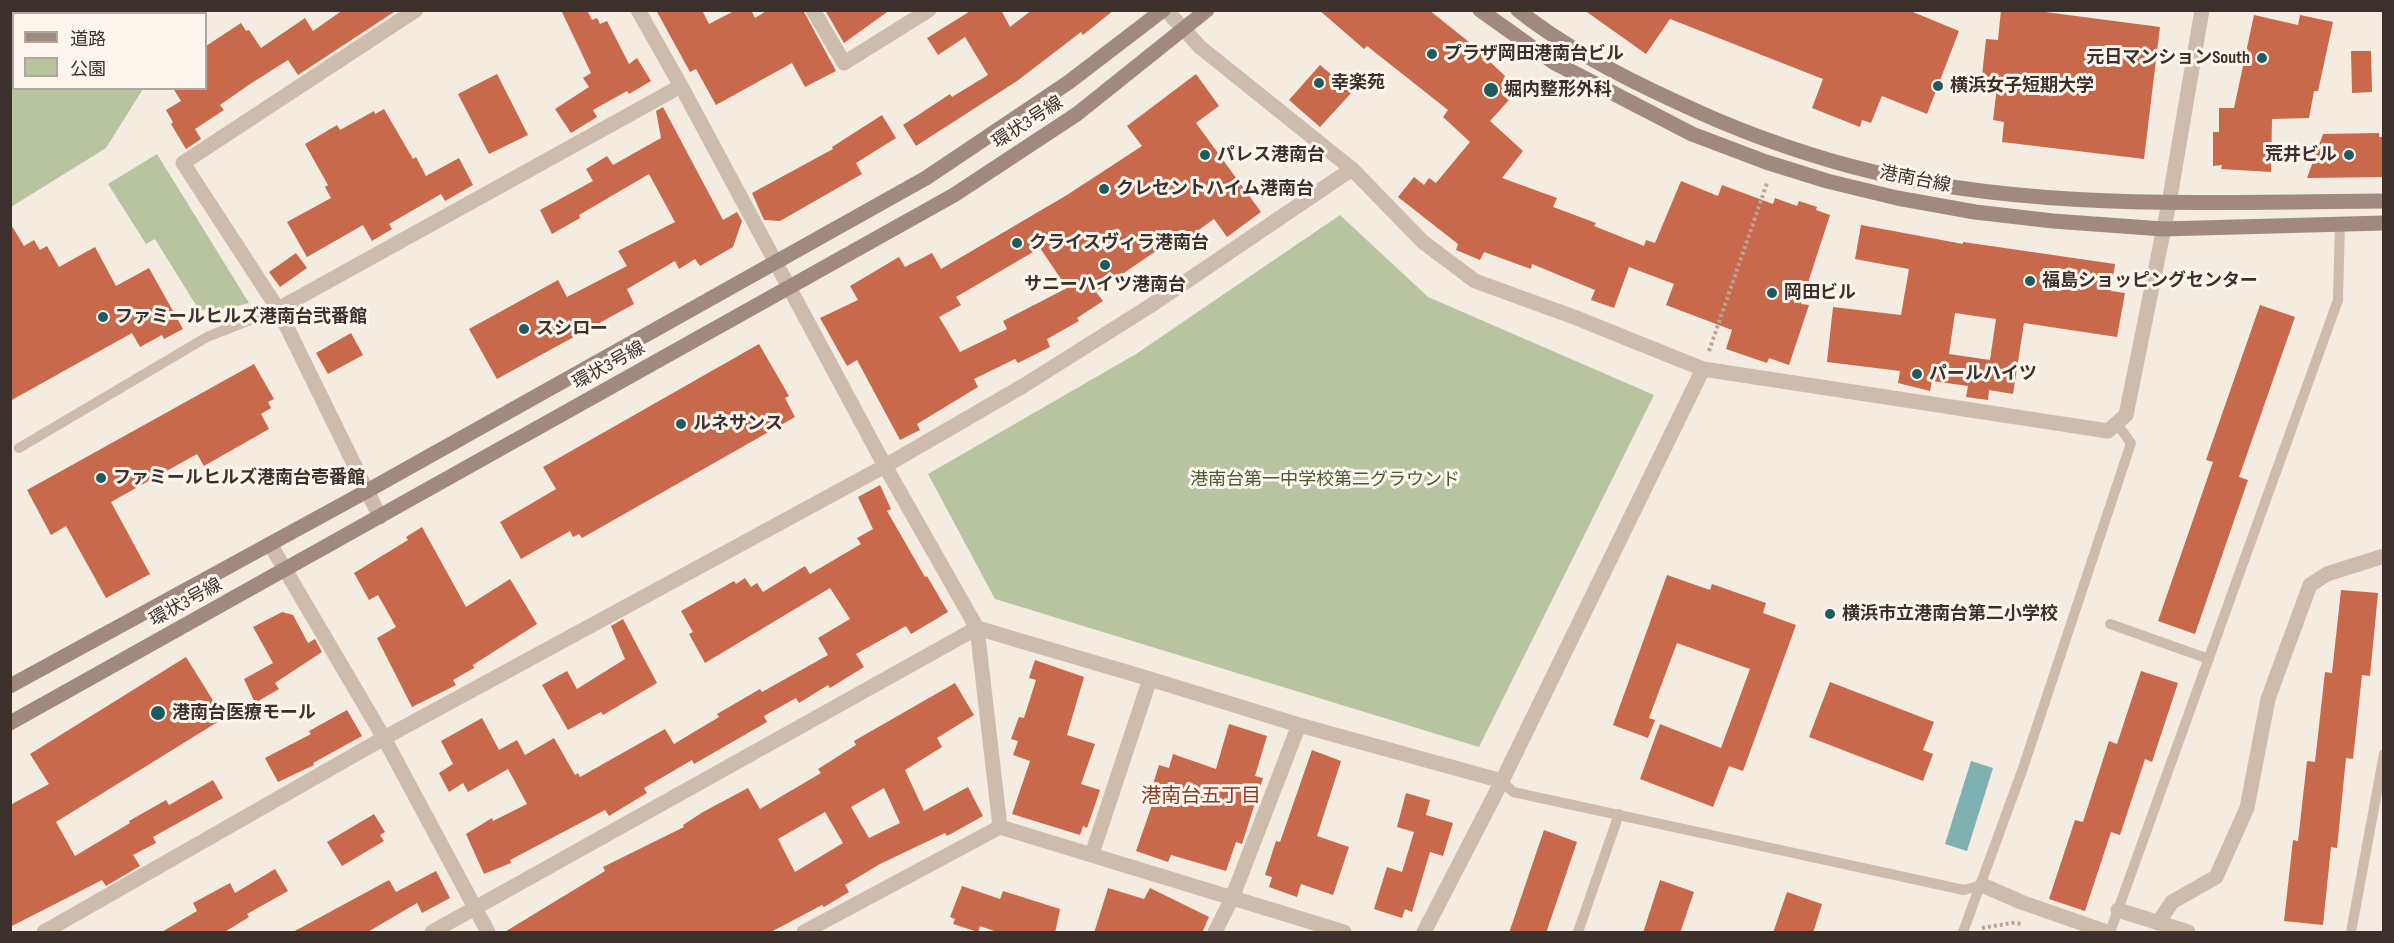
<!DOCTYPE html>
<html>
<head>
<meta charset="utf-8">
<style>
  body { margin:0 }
  #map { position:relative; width:2394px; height:943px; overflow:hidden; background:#f4ebe1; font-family:"Sofia Sans Condensed","Noto Sans JP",sans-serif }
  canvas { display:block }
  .frame { position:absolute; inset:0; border:12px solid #3b302b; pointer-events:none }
  .legend { position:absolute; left:12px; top:12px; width:195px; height:78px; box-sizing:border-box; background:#fbf5ee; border:2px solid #aea6a0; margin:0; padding:8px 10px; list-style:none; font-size:18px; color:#3b302b }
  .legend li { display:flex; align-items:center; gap:12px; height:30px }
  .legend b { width:30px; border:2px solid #aea6a0 }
</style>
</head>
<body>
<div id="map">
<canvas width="2394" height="943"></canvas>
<div class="frame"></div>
<ul class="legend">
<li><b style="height:8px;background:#a18a7d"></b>道路</li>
<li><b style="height:16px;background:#b8c4a0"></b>公園</li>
</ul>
</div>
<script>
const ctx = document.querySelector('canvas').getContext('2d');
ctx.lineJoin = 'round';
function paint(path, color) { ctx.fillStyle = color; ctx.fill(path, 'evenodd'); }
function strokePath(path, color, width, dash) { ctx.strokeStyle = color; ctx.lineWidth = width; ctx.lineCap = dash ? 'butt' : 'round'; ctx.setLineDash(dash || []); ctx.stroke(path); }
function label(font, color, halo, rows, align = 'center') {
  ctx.font = font + ' "Sofia Sans Condensed","Noto Sans JP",sans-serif'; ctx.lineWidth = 6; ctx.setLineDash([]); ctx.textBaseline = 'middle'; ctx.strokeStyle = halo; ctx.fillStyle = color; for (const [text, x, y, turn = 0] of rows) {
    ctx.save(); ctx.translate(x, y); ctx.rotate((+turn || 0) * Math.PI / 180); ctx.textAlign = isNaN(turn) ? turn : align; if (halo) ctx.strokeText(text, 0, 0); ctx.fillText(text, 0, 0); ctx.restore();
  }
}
const green = new Path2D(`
  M11 10 176 11 175 14H14V88L143 89 106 148 11 207Z
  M157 154 249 303 230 308 199 310 155 239 146 244 108 184Z
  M1340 215 1428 297 1654 395 1479 747 995 599 928 474 1136 354Z`);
const water = new Path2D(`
  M1971 761 1993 768 1967 851 1945 844Z`);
const building = new Path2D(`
  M343 10H397L298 75 288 60 250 84 220 105 224 110 195 129 201 139 186 149 171 124 173 122 166 110 181 101 173 88H206V46L241 23 246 31 249 30 261 48 305 18 313 31Z
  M561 10H587L592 20 597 18 600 24 607 21 629 64 637 58 651 81 629 94 627 91 593 110 597 117 571 133 555 109 589 87 583 78 591 73Z
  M656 10H702L709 24 736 10H751L755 18 768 10H803L836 71 805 87 792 63 716 105 696 69 690 72Z
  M825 10H890L844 43Z
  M972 10H1001L1010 27 1032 10H1114L1083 35 1081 32 1017 81 916 146 903 125 950 94 952 97 988 75 965 37 938 55 927 38Z
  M1319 10H1429L1469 42 1505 76 1504 79 1517 91 1490 121 1523 151 1502 178 1557 198 1553 207 1596 223 1594 226 1644 246 1646 240 1655 243 1681 181 1718 196 1722 185 1773 204 1775 198 1797 206 1799 201 1817 207 1816 210 1830 215 1801 304 1809 305 1789 365 1769 358 1767 363 1726 349 1732 330 1666 305 1674 284 1629 267 1614 308 1591 300 1595 290 1532 264 1531 269 1484 252 1480 260 1456 250 1458 244 1398 197 1414 177 1424 185 1429 178 1436 183 1470 142 1443 117 1448 110 1367 46 1364 49Z
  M1584 10H1908L1959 31 1927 114 1882 96 1871 123 1862 120 1860 127 1812 108 1823 79 1670 19 1646 54Z
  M2001 10H2030L2160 27 2144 159 2002 142 2004 122 1993 120 1997 87 1981 85 1986 39 1998 40Z
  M2254 15 2298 25 2300 15 2333 22 2318 91H2314L2309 118 2272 119 2271 172 2221 169 2222 165 2213 166V132H2219V108H2234Z
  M2351 51H2371L2372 92 2352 93Z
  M1320 65 1352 92 1320 127 1289 100Z
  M497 74 528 135 489 154 458 94Z
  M1196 74 1219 106 1196 123 1261 212 1227 237 1214 219 1179 244 1175 238 1096 292 1103 301 1077 318 1079 321 1047 339 1050 347 1018 363 1015 359 974 379 978 387 917 424 920 430 900 440 857 360 847 366 820 318 858 300 850 286 899 257 905 267 932 253 941 269 1067 195 1142 146 1127 126ZM1040 248 1067 288 1003 321 1007 329 960 352 939 317 961 305 956 297Z
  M663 107 723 220 737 212 742 221 733 247 700 266 695 259 679 269 675 261 627 289 634 304 497 379 469 329 558 280 567 297 627 266 618 251 675 222 649 174 579 215 580 218 552 234 540 210 593 181 586 169 607 156 613 165 661 138 656 111Z
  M384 109 413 159 416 157 426 176 459 158 473 185 445 201 441 194 389 224 392 229 372 241 363 225 307 257 287 222 331 198 325 187 328 185 305 144 337 125 340 130 374 111 375 114Z
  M882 115 896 138 856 163 862 174 780 221 764 220 752 193 833 149 832 147Z
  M2379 133V137H2384V177L2307 178 2323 134Z
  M10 223 24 246 34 240 40 250 47 246 59 267 95 247 116 286 149 268 183 329 164 339 162 335 140 347 132 333 10 401Z
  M1861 225 1963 244V242L2115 264 2111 291 2125 293 2117 337 2024 323 2013 394 1989 390 1988 400 1966 397 1968 386 1932 381 1930 391 1898 383 1900 371 1827 362 1833 307 1901 315 1909 269 1855 259ZM1955 313 1996 319 1990 360 1949 354Z
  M296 253 307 268 280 287 269 272Z
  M2260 305 2295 317 2239 477 2248 480 2195 634 2158 621 2213 462 2206 460Z
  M351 333 363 355 328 374 316 353Z
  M759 344 789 396 785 398 795 417 582 538 579 534 573 537 570 531 521 559 500 522 556 489 543 467Z
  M254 364 274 399 268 402 271 408 261 414 269 429 204 466 197 454 111 502 150 574 106 598 66 526 51 535 27 490Z
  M880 485 891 509 887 511 925 577 927 576 948 612 911 634 906 626 856 654 864 667 830 688 828 685 799 703 796 698 764 716 767 722 694 764 692 760 644 788 647 793 609 816 605 810 510 860 511 863 484 874 466 834 492 818 493 821 527 804 508 769 468 792 463 783 449 792 439 773 453 764 441 741 482 718 499 750 517 740 525 755 554 738 575 775 578 773 580 777 665 729 674 744 719 717 717 714 760 689 762 692 828 655 818 638 850 619 830 588 705 663 689 634 693 632 681 611 734 581 736 584 745 578 751 587 757 583 763 592 805 566 810 574 861 544 857 538 873 529 858 497Z
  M422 527 466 607 510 579 537 624 473 665 474 668 453 680 456 685 412 707 377 638 396 627 378 595 369 600 354 573 408 540 406 537Z
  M1667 575 1710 590 1712 584 1766 603 1763 613 1796 625 1743 771 1729 766 1713 807 1640 779 1660 724 1721 748 1750 669 1677 643 1649 718 1655 720 1648 738 1613 725Z
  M2341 590 2378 593 2370 676 2362 675 2353 759 2346 758 2337 848 2331 847 2323 925 2284 921 2293 840 2298 841 2307 761 2315 762 2325 672 2332 673Z
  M282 612 293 615 308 643 315 639 322 652 275 683 279 689 255 703 244 679 273 663 253 627Z
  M623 619 657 683 603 715 601 712 568 730 542 685 567 671 577 689 625 659 611 626Z
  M186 657 224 718 56 822 75 856 130 823 129 821 166 800 169 805 213 780 223 798 153 837 156 843 133 855 140 866 106 886 102 880 10 927V805L49 784 30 754Z
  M1035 660 1084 677 1067 735 1095 744 1081 784 1100 790 1087 828 1083 826 1080 835 1012 814 1030 761 1013 755 1018 741 1011 739 1019 717 1024 718 1036 680 1029 678Z
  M2141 671 2178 683 2152 762 2145 759 2120 835 2111 832 2085 911 2049 899 2075 820 2083 822 2109 741 2117 744Z
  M1830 682 1934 722 1923 750 1933 754 1923 781 1809 737Z
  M955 683 974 715 937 738 942 747 905 770 924 811 968 787 983 816 947 836 945 833 880 864 845 885 849 892 824 907 822 905 769 933H503L605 871 603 867 684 827 683 825 703 812 748 788 760 809 821 773 818 769 856 745 854 741ZM884 788 900 823 869 838 851 807ZM825 812 843 843 795 872 778 839Z
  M347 710 362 736 313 763 314 765 278 782 265 758 311 734 309 731Z
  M1229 724 1267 736 1255 776 1263 778 1242 844 1236 842 1226 871 1171 855 1168 862 1136 851 1153 802 1148 800 1159 765 1169 768 1173 754 1216 769Z
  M1312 750 1341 761 1317 836 1349 847 1333 895 1301 884 1297 897 1269 887 1272 877 1265 875 1276 841 1280 842Z
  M1406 793 1430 800 1426 815 1453 823 1443 856 1430 852 1412 912 1405 909 1402 918 1374 909 1387 867 1402 872 1414 832 1397 827Z
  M374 814 385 832 380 835 384 841 342 866 327 842Z
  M1544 830 1577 842 1546 933H1509Z
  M275 869 288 891 247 914 249 917 223 933H160L197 911 193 903 230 883 235 893Z
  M436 871 450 898 422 913 417 903 366 933H291L389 880 396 892Z
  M1660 880 1694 892 1680 933H1643Z
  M962 886 1000 899 1003 891 1060 909 1055 933H1000L980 926 978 932 953 924 955 919 950 917Z
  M1108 888 1144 899 1150 888 1209 917 1202 933H1094Z
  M1787 892 1822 904 1813 933H1773Z`);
const path = new Path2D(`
  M1709 351 1767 183
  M1982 928 2012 923 2022 924`);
const lane = new Path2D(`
  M19 448 207 337 278 309
  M2110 624 2209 659
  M1502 781 1513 792 1964 890 1982 885
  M1578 932 1619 814
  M1963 932 2022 771 2131 443 2117 424
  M2110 932 2338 300 2340 222
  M2351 932 2384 754`);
const street = new Path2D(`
  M638 10 681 86 885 466 977 628 1000 827 1344 932
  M813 10 844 63 929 10
  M1166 10 1200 47 1352 169 1423 242 1475 281 1574 317 1703 369 1502 781 1424 932
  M278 309 681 86
  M1703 369 2108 431 2126 415 2169 203 2202 10
  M380 517 278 309 183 163 416 10
  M270 544 384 738 488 932
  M1092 854 1150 679
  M1982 885 2021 902 2107 932
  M2118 910 2188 932
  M2158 923 2172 902 2216 877 2247 808 2268 699 2310 585 2327 574 2384 556
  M44 932 384 738 885 466 1023 386 1150 306 1352 169
  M432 932 977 628 1150 679 1299 725 1502 781
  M804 932 1000 827
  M1215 932 1232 898 1299 725`);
const secondary = new Path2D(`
  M1480 10 1553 62 1692 134 1766 162 1827 181 1897 198 1975 212 2053 221 2163 229 2384 223
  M1518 10C1565 48 1624 78 1679 103 1734 129 1791 150 1850 166 2022 212 2207 202 2384 201
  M10 686 367 491 926 178 1069 82 1163 10
  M10 723 954 195 1077 114 1207 10`);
const markers = [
  [1432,54,6,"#1f5a5e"],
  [2262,58,6,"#1f5a5e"],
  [1319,83,6,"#1f5a5e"],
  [1938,86,6,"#1f5a5e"],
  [1491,90,8,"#1f5a5e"],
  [1205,155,6,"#1f5a5e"],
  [2349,155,6,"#1f5a5e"],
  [1104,189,6,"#1f5a5e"],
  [1017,243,6,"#1f5a5e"],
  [1105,265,6,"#1f5a5e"],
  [2030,281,6,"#1f5a5e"],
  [1772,293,6,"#1f5a5e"],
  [103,317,6,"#1f5a5e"],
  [524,329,6,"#1f5a5e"],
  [1917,374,6,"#1f5a5e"],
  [681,424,6,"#1f5a5e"],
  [101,478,6,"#1f5a5e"],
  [1830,614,6,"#1f5a5e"],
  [158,713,8,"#1f5a5e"]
];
const poiNames = [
  ["プラザ岡田港南台ビル",1444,54],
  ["元日マンションSouth",2250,58,"right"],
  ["幸楽苑",1331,83],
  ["横浜女子短期大学",1950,86],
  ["堀内整形外科",1504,90],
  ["パレス港南台",1217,155],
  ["荒井ビル",2337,155,"right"],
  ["クレセントハイム港南台",1116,189],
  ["クライスヴィラ港南台",1029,243],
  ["福島ショッピングセンター",2042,281],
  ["サニーハイツ港南台",1105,285,"center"],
  ["岡田ビル",1784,293],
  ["ファミールヒルズ港南台弐番館",115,317],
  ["スシロー",536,329],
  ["パールハイツ",1929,374],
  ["ルネサンス",693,424],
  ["ファミールヒルズ港南台壱番館",113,478],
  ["横浜市立港南台第二小学校",1842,614],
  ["港南台医療モール",172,713]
];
const streetNames = [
  ["環状3号線",1028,123,-33],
  ["港南台線",1915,180,11],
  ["環状3号線",609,366,-29],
  ["環状3号線",186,603,-29]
];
const parkNames = [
  ["港南台第一中学校第二グラウンド",1325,480]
];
const neighbourhoodNames = [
  ["港南台五丁目",1201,797]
];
paint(green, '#b8c4a0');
paint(water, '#7fb0b2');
paint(building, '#c8694b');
strokePath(path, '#b9a596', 4, [3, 3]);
strokePath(lane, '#cdbbac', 10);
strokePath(street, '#cdbbac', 15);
strokePath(secondary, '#a18a7d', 15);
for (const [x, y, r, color] of markers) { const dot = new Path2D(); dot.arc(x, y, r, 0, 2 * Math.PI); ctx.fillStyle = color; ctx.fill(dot); strokePath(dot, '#fbf5ee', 2); }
label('bold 18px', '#3b302b', '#fbf5ee', poiNames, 'left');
label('18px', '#3b302b', '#fbf5ee', streetNames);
label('18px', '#4a5a2e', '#fbf5ee', parkNames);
label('20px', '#8c3b22', '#fbf5ee', neighbourhoodNames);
</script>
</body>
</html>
